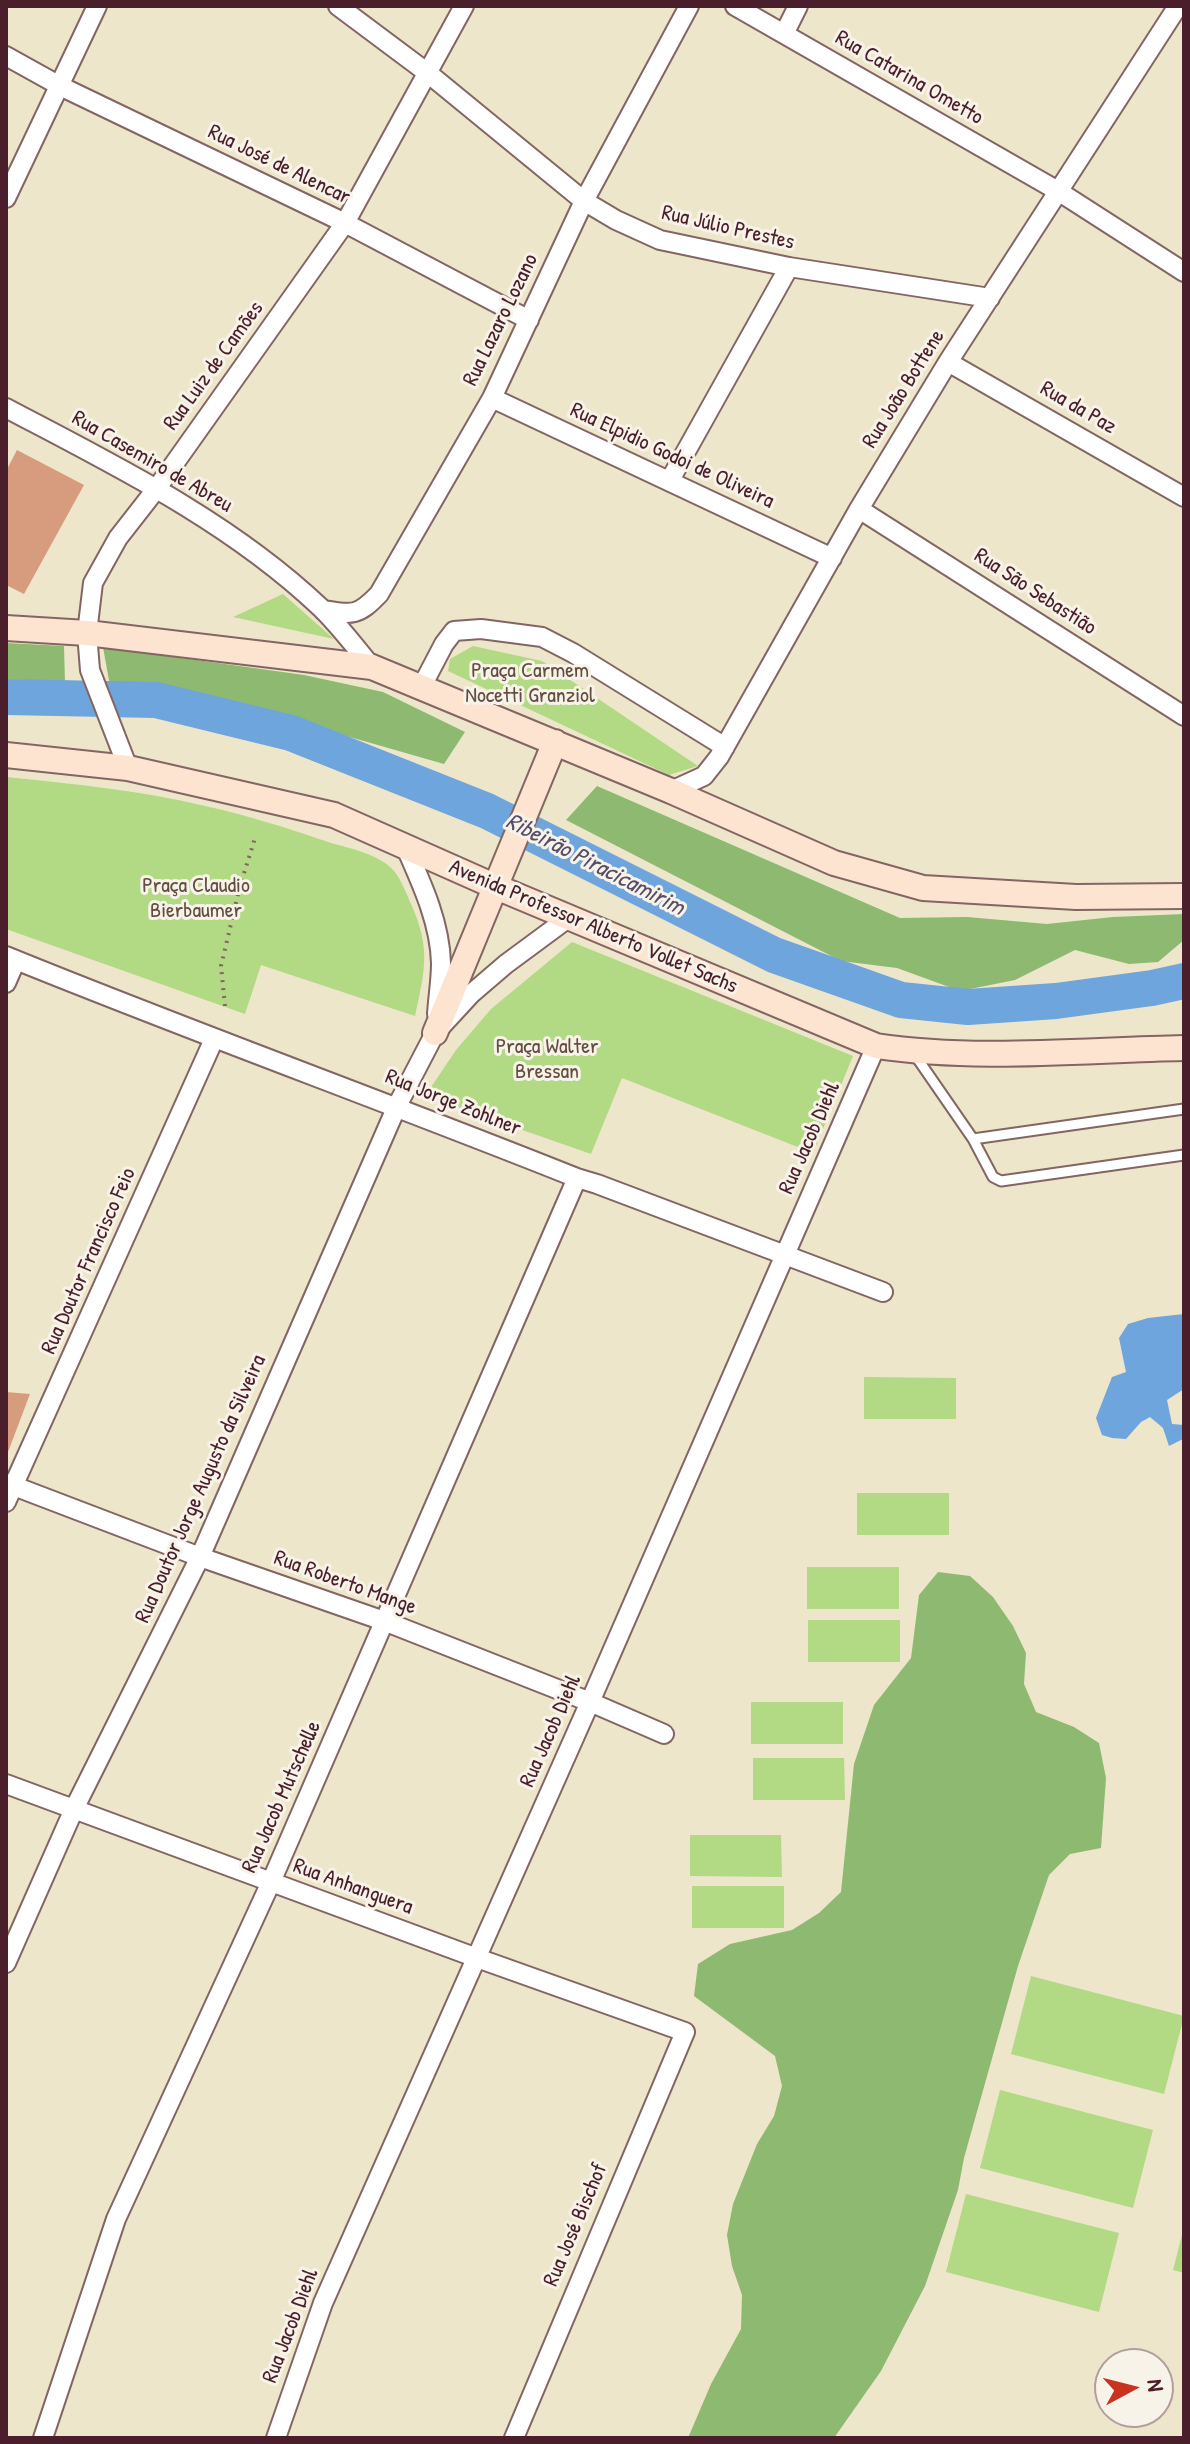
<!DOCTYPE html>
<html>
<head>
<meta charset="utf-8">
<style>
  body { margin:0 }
  #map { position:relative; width:1190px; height:2444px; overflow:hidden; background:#eee6ca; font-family:"Patrick Hand",sans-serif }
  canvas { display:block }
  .frame { position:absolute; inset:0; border:8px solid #4a1f2b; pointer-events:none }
  .north { position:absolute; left:1094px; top:2348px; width:80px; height:80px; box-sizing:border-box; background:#f7f3e8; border:2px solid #b29e9c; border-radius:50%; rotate:83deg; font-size:22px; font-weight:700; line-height:32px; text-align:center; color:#4a1f2b }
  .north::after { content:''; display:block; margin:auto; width:28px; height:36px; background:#c8321e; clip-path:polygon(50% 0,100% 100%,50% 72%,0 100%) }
</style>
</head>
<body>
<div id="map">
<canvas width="1190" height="2444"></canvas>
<div class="frame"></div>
<div class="north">N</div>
</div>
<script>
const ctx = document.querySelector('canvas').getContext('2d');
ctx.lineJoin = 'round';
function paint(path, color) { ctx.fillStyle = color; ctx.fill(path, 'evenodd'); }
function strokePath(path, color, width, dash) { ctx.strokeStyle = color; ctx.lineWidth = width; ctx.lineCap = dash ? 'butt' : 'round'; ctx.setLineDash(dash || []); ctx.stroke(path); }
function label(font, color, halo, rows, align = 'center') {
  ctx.font = font + ' "Patrick Hand",sans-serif'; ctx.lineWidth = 6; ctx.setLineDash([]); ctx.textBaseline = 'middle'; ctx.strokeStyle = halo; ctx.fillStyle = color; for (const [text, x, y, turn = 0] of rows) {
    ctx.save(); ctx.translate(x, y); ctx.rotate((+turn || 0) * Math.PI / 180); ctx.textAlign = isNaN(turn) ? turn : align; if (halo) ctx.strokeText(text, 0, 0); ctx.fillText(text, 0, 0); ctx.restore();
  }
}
const green = new Path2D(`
  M283 594 334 639 233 617Z
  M473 646 542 661 698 766 669 775 448 671 450 659Z
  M6 777C73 784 140 790 205 806 247 815 287 828 328 842 348 848 380 854 394 871 402 881 406 893 411 904 431 948 425 970 415 1016L261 965 245 1014 6 929Z
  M572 942 853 1056 813 1153 622 1078 591 1154 425 1096 456 1050 491 1009Z
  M864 1377 956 1378V1419H864Z
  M857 1493H949V1535H857Z
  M807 1567H899V1609H807Z
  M808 1620H900V1662H808Z
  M751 1702H843V1744H751Z
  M753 1758H844L845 1800H753Z
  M690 1835H781L782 1877 690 1876Z
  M692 1886H784V1928H692Z
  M1031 1976 1184 2016 1164 2094 1011 2054Z
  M1000 2090 1153 2130 1133 2208 980 2168Z
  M966 2194 1119 2233 1099 2312 946 2272Z
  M1184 2227V2273L1173 2270Z`);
const forest = new Path2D(`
  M6 643 64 646 65 682 6 679Z
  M103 647 304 675 383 692 465 732 444 764 179 688 110 686Z
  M597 786 900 918 967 917 1047 924 1113 917 1184 914V940L1158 962 1129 964 1075 950 1015 980 960 991 897 968 841 961 566 820Z
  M938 1572 970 1576 993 1597 1013 1626 1026 1653 1024 1684 1036 1712 1074 1727 1099 1743 1106 1778 1101 1848 1070 1854 1049 1875 1018 1966 964 2158 958 2190 925 2286 881 2371 834 2438H688L711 2384 741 2329 742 2295 732 2266 727 2235 733 2204 757 2144 774 2116 782 2086 775 2056 694 1996 698 1964 730 1944 792 1930 819 1913 841 1892 854 1764 874 1705 911 1658 919 1595Z`);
const water = new Path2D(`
  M1184 1314V1389L1167 1400 1172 1424 1184 1425 1183 1439 1169 1446 1163 1428 1150 1417 1141 1422 1126 1439 1112 1438 1102 1435 1096 1418 1112 1377 1126 1372 1119 1338 1128 1324 1148 1318Z`);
const river = new Path2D(`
  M6 697 156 700 291 733 487 811 774 955 901 1000 968 1007 1056 1001 1152 988 1184 981`);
const building = new Path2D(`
  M17 450 84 485 24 594 6 585V471Z
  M6 1392 30 1394 8 1452H6Z`);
const path = new Path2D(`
  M225 1006 221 966 240 886 256 835`);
const lane = new Path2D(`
  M915 1055 973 1139 993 1177 1001 1181 1184 1155
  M973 1139 1184 1109`);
const street = new Path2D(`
  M338 6 429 74 584 201 616 220 660 240 789 267 990 298
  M735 6 1058 191 1184 272
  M784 34 798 6
  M6 56 60 86 345 223 529 320
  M6 198 97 6
  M948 362 1184 497
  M492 398 832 558
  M6 408C116 466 229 521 320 607 339 625 355 647 372 667
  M670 480 789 267
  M859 509 1184 716
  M323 610C353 615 358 616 379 594L492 398 584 201 689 6
  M422 686 444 644 454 631 481 629 542 637 573 653 725 747
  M128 768 90 670 87 633 93 583 118 538 157 488 345 223 464 6
  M671 791 704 776 719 757 859 509 948 362 1178 6
  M406 848C422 884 440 923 441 963 441 980 438 998 437 1014
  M6 956C195 1033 387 1102 577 1178L597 1184 883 1292
  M6 983 16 960
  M6 1483 200 1557 384 1621 590 1702 664 1734
  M6 1502 214 1039
  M6 1784 477 1958 685 2032 514 2438
  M6 1963 74 1809 200 1557 397 1106 435 1033 471 994 506 964 571 916
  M43 2438 116 2219 271 1882 577 1178
  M276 2438 323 2303 590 1702 876 1046`);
const secondary = new Path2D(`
  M6 628 87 633 372 667 671 791 834 863 923 888 1076 897 1184 896
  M6 755 128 768 334 815 494 886 876 1046C978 1061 1082 1050 1184 1048
  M435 1033 555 742`);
const streetNames = [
  ["Rua Catarina Ometto",909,78,30],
  ["Rua José de Alencar",279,165,26],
  ["Rua Júlio Prestes",728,228,13],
  ["Rua Lazaro Lozano",501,320,-64],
  ["Rua Luiz de Camões",214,366,-54],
  ["Rua João Bottene",904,389,-58],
  ["Rua da Paz",1078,408,30],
  ["Rua Elpidio Godoi de Oliveira",672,456,25],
  ["Rua Casemiro de Abreu",152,462,30],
  ["Rua São Sebastião",1035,592,33],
  ["Avenida Professor Alberto Vollet Sachs",593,927,23],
  ["Rua Jorge Zohlner",453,1103,22],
  ["Rua Jacob Diehl",810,1138,-66],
  ["Rua Doutor Francisco Feio",89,1261,-66],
  ["Rua Doutor Jorge Augusto da Silveira",201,1489,-66],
  ["Rua Roberto Mange",345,1583,20],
  ["Rua Jacob Diehl",551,1731,-66],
  ["Rua Jacob Mutschelle",282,1797,-66],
  ["Rua Anhanguera",353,1887,20],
  ["Rua José Bischof",576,2225,-67],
  ["Rua Jacob Diehl",291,2326,-69]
];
const parkNames = [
  ["Praça Carmem",530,671],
  ["Nocetti Granziol",530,696],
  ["Praça Claudio",196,886],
  ["Bierbaumer",196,911],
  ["Praça Walter",547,1047],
  ["Bressan",547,1072]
];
const waterNames = [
  ["Ribeirão Piracicamirim",595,865,27]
];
paint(green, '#b2d983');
paint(forest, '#8db971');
paint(water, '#6da5dc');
strokePath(river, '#6da5dc', 36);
paint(building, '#d79c7e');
strokePath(lane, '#836563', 13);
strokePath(street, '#836563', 22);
strokePath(secondary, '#836563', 28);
strokePath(path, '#836563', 4, [2, 6]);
strokePath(lane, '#fff', 9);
strokePath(street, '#fff', 18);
strokePath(secondary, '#fde4d1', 24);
label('22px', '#4a1f2b', '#f7f3e8', streetNames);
label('22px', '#644e41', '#f7f3e8', parkNames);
label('italic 24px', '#564e69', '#f7f3e8', waterNames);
</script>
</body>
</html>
